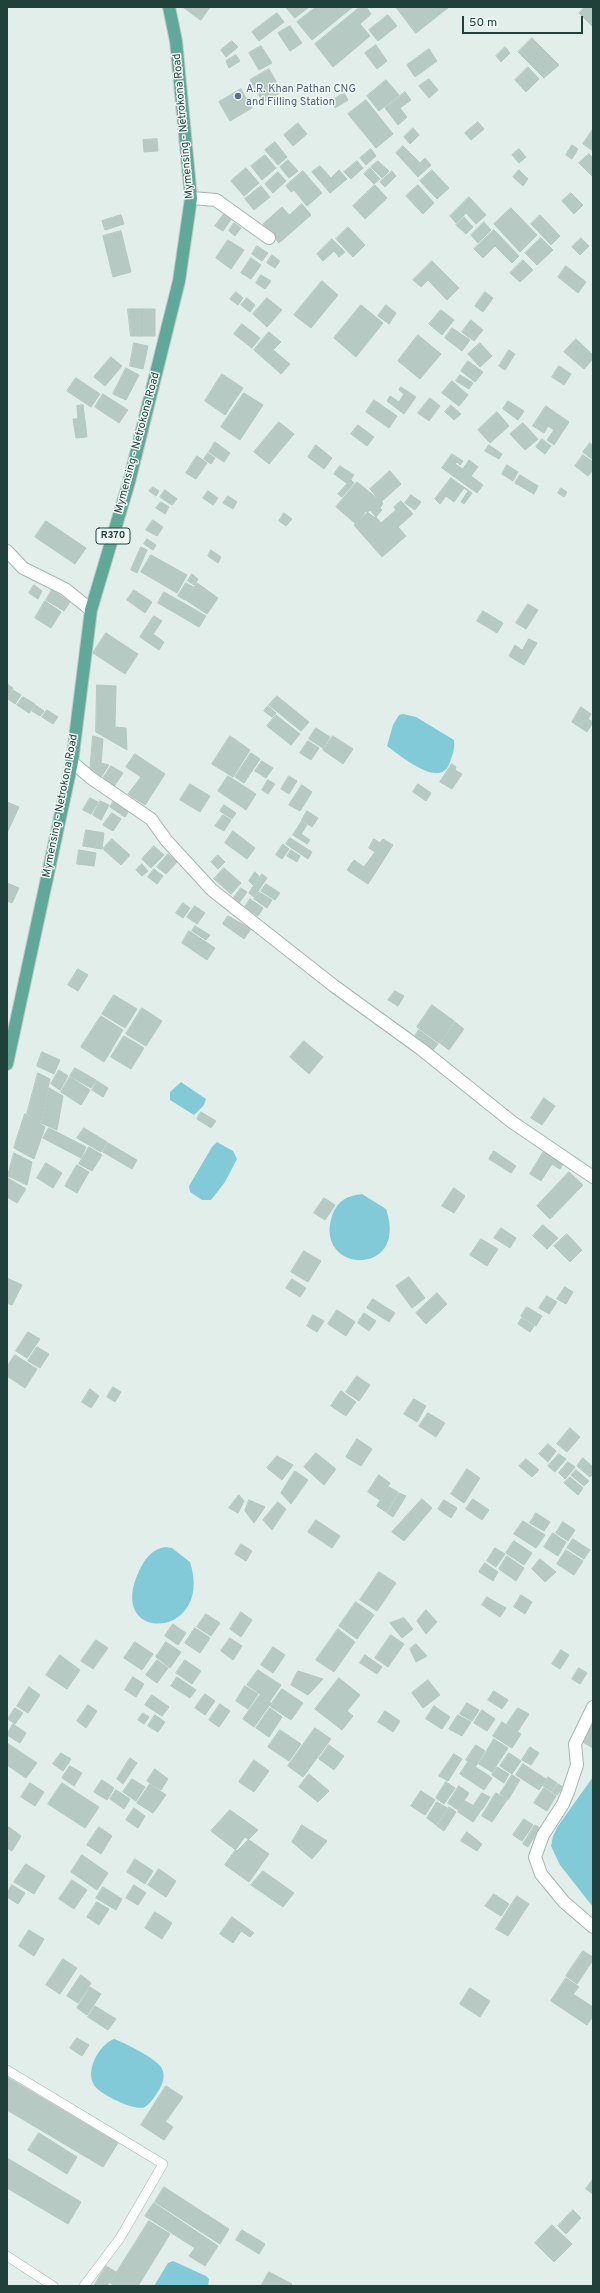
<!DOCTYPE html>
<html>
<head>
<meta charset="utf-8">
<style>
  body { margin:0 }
  #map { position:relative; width:600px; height:2293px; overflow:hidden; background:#e1eee9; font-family:Overpass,sans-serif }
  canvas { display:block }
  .frame { position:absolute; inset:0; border:8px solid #1f4139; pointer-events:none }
  .scale { position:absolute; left:462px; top:16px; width:121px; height:18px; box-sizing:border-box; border:2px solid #1f4139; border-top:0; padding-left:5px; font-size:12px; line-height:14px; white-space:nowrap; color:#1f4139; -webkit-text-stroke:3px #f2faf6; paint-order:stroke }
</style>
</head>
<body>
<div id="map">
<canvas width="600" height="2293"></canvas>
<div class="frame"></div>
<div class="scale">50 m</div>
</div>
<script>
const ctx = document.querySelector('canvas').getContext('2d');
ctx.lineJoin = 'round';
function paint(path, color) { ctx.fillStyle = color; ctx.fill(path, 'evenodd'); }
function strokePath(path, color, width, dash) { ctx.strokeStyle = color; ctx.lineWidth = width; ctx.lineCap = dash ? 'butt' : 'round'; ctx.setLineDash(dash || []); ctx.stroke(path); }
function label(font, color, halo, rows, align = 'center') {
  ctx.font = font + ' Overpass,sans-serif'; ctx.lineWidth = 3; ctx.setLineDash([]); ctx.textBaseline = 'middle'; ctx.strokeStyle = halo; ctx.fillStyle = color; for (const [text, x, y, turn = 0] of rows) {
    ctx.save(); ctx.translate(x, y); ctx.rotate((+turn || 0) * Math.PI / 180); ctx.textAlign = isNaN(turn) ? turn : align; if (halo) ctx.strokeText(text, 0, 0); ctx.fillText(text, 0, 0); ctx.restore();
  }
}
const water = new Path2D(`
  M403 714 416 717 454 740C455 748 453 754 450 762 441 791 400 755 387 746L393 725 399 715Z
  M181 1082 206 1099 204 1105 194 1115 170 1100V1092Z
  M217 1142 233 1151 237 1159 225 1182 211 1200H202L190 1192 189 1186 212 1147Z
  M362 1194 386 1209C410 1278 313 1274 332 1216 338 1200 347 1196 362 1194Z
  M165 1547 172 1548 190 1562C215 1640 104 1645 139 1571 144 1560 152 1549 165 1547Z
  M593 1777V1907L560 1865 551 1846 553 1836 558 1826Z
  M114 2039C125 2043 155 2058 161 2067 166 2074 163 2084 159 2090 155 2096 151 2103 145 2107 136 2112 99 2094 94 2085 85 2070 99 2045 114 2039Z
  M173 2261 206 2276 209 2279 208 2286H154L168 2263Z`);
const building = new Path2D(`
  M183 7H210L201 20Z
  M286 7H309L295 18Z
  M316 7H353L312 40 297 22Z
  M360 7H366L371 14 360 24 370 36 333 67 315 44Z
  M396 7H449L416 33Z
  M585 7H593V27L579 13Z
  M277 13 284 22 259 41 252 32Z
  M388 15 397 26 378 41 369 30Z
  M290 26 302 43 290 51 278 33Z
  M532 38 559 65 544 78 518 52Z
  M232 41 238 47 226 57 221 50Z
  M376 45 387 61 377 69 365 53Z
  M261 46 272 63 259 70 249 53Z
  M505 47 510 53 501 62 496 56Z
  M429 49 437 61 415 77 407 65Z
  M236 55 240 61 229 68 226 61Z
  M528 67 539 79 526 92 515 80Z
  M269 69 282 92 263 102 250 80Z
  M429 79 438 90 429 98 419 86Z
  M386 80 399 95 379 111 367 96Z
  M241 89 252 108 230 121 219 102Z
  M405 92 411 100 400 108 407 117 398 125 385 108Z
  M344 93 348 100 335 108 331 101Z
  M366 100 393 134 376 148 348 114Z
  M478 122 484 129 471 140 465 133Z
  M298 123 307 134 293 146 284 135Z
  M413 128 419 135 410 144 404 137Z
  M593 129V151L583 144Z
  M157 139 158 151 144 152 143 140Z
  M275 142 287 157 278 165 265 150Z
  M572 145 578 149 572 159 566 155Z
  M403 146 420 163 425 158 431 165 418 177 396 153Z
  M371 149 376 156 366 165 360 158Z
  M519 149 526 157 519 163 512 155Z
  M589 154 593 158V177L579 163Z
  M265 155 276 168 262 180 251 166Z
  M288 160 298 171 289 178 280 167Z
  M357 161 363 168 351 179 344 172Z
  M378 161 389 171 382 178 371 167Z
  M320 166 331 178 339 170 347 179 330 193 312 172Z
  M246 168 259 183 244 196 231 181Z
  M370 168 380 179 374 184 364 174Z
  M432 170 449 188 437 199 420 181Z
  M519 170 528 179 523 186 513 177Z
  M303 171 322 193 307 206 294 190 291 192 286 186Z
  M392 171 396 176 385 187 380 182Z
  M278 172 286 181 273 193 265 184Z
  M375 185 387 198 365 219 353 206Z
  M418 185 434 203 423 214 406 196Z
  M261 186 270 197 254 210 245 199Z
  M571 193 583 205 574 214 562 201Z
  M469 197 486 215 476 224 466 213 456 223 450 216Z
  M302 204 311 215 279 243 263 224 282 207 289 215Z
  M511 208 537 235 520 252 494 224Z
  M227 210 234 215 223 231 215 226Z
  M121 215 124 224 105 230 102 221Z
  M540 215 560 236 551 245 531 224Z
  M464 217 473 227 466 234 456 225Z
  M484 222 491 230 478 243 471 235Z
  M234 223 241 228 235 236 229 231Z
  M348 227 365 245 353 257 336 239Z
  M494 230 519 256 512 263 495 246 483 258 474 249Z
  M121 231 131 272 113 277 103 236Z
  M541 238 553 250 537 265 525 253Z
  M581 238 589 246 580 255 572 247Z
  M332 239 345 252 339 257 334 251 323 261 317 254Z
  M228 240 244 250 231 269 216 258Z
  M257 246 268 253 262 261 252 254Z
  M272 255 280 261 275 268 267 263Z
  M251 258 261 265 251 279 241 273Z
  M523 260 533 270 520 282 510 273Z
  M432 261 459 288 447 300 428 280 421 287 413 280Z
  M566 266 586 282 578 293 558 277Z
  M261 275 271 281 265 289 256 283Z
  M322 281 338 295 311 328 294 315Z
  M236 292 243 298 238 305 230 299Z
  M485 292 493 298 483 312 475 306Z
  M247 298 255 305 250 312 241 305Z
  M267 298 282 310 267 327 253 314Z
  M361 305 383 323 356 357 334 338Z
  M386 305 396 313 389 324 378 316Z
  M128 309H142V336H131Z
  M142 309H155V336H142Z
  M441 310 454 320 442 335 429 324Z
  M471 320 483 330 474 341 462 332Z
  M242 324 260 338 252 348 234 334Z
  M452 328 470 340 462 351 445 338Z
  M269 332 281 342 273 350 290 364 281 374 254 350Z
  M418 335 441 354 420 379 398 361Z
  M576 339 593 355V359L584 369 564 352Z
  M134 343 148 346 143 369 130 366Z
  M480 343 492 356 480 367 468 354Z
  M509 350 515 354 505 370 499 366Z
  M111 357 122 366 105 386 94 377Z
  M468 361 483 372 475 382 461 371Z
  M559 366 571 374 564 385 552 377Z
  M126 368 139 375 126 400 113 394Z
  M222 374 243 388 225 415 205 401Z
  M460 375 473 383 469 389 456 381Z
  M76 378 100 394 91 407 67 391Z
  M452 381 468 395 459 406 442 393Z
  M401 387 416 397 404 414 387 401 390 396 399 402 404 394 399 390Z
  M244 393 263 405 240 440 221 427Z
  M103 394 128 410 119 423 95 407Z
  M430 398 440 406 429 421 418 413Z
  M374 400 397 416 389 428 366 412Z
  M508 401 524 411 518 420 503 409Z
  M83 405 87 437 76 438 73 419H78L77 406Z
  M451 405 461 414 454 420 445 412Z
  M546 406 569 422 554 445 547 440 554 430 548 426 544 433 533 426Z
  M497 412 509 426 490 443 478 430Z
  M279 422 294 434 269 464 254 452Z
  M523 423 538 439 525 450 510 434Z
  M358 425 374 437 367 446 351 434Z
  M542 439 551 446 545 454 536 447Z
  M215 442 230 453 224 462 209 452Z
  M590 443 593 446V460L583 452Z
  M316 445 332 458 324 469 308 457Z
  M489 445 502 454 499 459 485 451Z
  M208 453 215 458 211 464 204 459Z
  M452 454 463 461 460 465 457 462 455 464 463 469 469 460 478 467 471 476 483 485 477 493 442 468Z
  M583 455 593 462V470L588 476 575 466Z
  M197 456 207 463 196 479 186 473Z
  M507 465 518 472 513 481 502 474Z
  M340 466 354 475 348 484 334 474Z
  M390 471 401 484 381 502 370 489Z
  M520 475 538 486 534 494 515 483Z
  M451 478 472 493 464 504 461 502 468 491 464 488 454 502 446 496 440 504 435 499Z
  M351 480 354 483 342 497 338 494Z
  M357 482 383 503 380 508 382 510 375 518 366 511 356 524 336 507Z
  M153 487 159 491 156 496 149 491Z
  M561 488 567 492 564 497 558 493Z
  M165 490 177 499 172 505 160 497Z
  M208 491 218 498 213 505 203 498Z
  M411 495 421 502 415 510 405 503Z
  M228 496 237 502 233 509 223 503Z
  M401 501 413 514 398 527 406 536 382 557 354 525 370 510 381 523 396 510 394 507Z
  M161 502 169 507 165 514 156 508Z
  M284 513 292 519 286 526 279 521Z
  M153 520 163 527 157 536 146 530Z
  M46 521 86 548 75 564 35 537Z
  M147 539 156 545 153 550 144 544Z
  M141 547 147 550 137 573 131 570Z
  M211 550 221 557 218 563 208 556Z
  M151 555 187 575 177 593 141 572Z
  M192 574 198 579 194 585 188 581Z
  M186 583 193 587 185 600 178 596Z
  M197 583 218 598 207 614 186 600Z
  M34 585 42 591 38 599 29 593Z
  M52 590 70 602 64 611 46 600Z
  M134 590 152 602 145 613 127 600Z
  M164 592 206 616 199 627 158 603Z
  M45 601 61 612 51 628 35 618Z
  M528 604 538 610 526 629 516 623Z
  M483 611 503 623 497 633 477 621Z
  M154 616 162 621 153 634 164 642 159 650 140 637Z
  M106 633 138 654 125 674 93 653Z
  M529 639 537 643 524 665 509 656 515 645 522 650Z
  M7 684 13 688 7 698Z
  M97 685 116 686 115 727 126 728 127 750 96 732Z
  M13 690 21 695 15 704 8 699Z
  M277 696 309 722 301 731 269 705Z
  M23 697 35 704 29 713 17 705Z
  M35 705 44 711 40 716 32 711Z
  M268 706 276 713 272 717 264 711Z
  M581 707 591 714 588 719 593 722 587 732 572 722Z
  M47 710 58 717 53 724 42 717Z
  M276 715 300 734 291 745 267 726Z
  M316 728 330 737 323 748 309 739Z
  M93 736 103 739 101 763 109 765 101 777 90 772Z
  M230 736 250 750 233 777 212 764Z
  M333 736 353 749 343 764 323 750Z
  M308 741 319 748 311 760 300 753Z
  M251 753 260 759 244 783 235 777Z
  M135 754 165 774 145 805 128 794 141 777 126 767Z
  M262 761 273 768 266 778 255 771Z
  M452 764 456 767 455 770 462 774 452 789 440 782Z
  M111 766 123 773 113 788 102 780Z
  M228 776 256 794 246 810 218 791Z
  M289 776 297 781 289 794 281 789Z
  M268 780 275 784 268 794 262 790Z
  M190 784 210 796 200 812 180 800Z
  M418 784 431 793 426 801 413 792Z
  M302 785 312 792 300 811 289 805Z
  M90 798 98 802 91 814 83 810Z
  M115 799 130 809 125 817 110 807Z
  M100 801 109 805 101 820 93 815Z
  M7 802 19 807 7 833Z
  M224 805 236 813 232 819 220 811Z
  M307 811 318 818 312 827 302 820Z
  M112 813 121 819 113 831 103 825Z
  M223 815 231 820 224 831 215 826Z
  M302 821 307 825 301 834 310 840 307 844 293 835Z
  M86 830 104 833 102 849 83 846Z
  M233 831 255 848 247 859 225 843Z
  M290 838 312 852 308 859 286 844Z
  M112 839 130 855 121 865 103 849Z
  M374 839 380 843 383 839 393 845 368 884 347 870 354 860 364 867 375 852 369 848Z
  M283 844 289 849 282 859 276 855Z
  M154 846 164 855 151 868 142 859Z
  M79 850 96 853 94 866 77 864Z
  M291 850 300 856 297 862 287 856Z
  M168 854 177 862 166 874 157 867Z
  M218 855 225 862 218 869 211 862Z
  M142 864 148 871 142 876 136 870Z
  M224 868 241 883 231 894 214 879Z
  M154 869 163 876 157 884 148 877Z
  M255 872 259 876 253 885 249 881Z
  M262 874 267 878 254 897 249 893Z
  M7 883 19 888 12 903 7 901Z
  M266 884 280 893 275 900 261 891Z
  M241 888 247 892 239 903 233 899Z
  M259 892 272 900 267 908 254 899Z
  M250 899 263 908 258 916 245 907Z
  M183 903 190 908 183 918 176 913Z
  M195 906 205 913 197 924 187 917Z
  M228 916 251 929 244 939 223 924Z
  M195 926 210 935 206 940 192 931Z
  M189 931 215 948 207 960 182 943Z
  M78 969 88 975 78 991 68 985Z
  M395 991 404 996 398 1006 388 1000Z
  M114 995 137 1009 125 1028 102 1014Z
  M432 1005 454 1021 439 1043 417 1027Z
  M142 1008 162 1021 146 1046 126 1034Z
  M101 1016 123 1030 104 1062 81 1047Z
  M455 1022 464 1029 449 1050 440 1043Z
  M419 1030 438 1044 433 1050 415 1036Z
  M124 1036 144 1048 131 1069 111 1057Z
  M304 1041 323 1057 309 1074 290 1057Z
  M42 1052 60 1060 54 1074 37 1066Z
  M75 1068 96 1080 91 1088 70 1076Z
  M59 1070 68 1076 60 1090 51 1084Z
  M38 1073 50 1079 40 1123 27 1114Z
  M70 1077 90 1090 81 1105 61 1092Z
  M97 1081 108 1088 103 1097 92 1090Z
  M49 1088 63 1096 57 1130 41 1123Z
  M544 1098 555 1106 542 1125 531 1118Z
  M201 1112 216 1121 211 1128 197 1119Z
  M25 1114 45 1127 34 1159 14 1148Z
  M49 1128 86 1147 81 1158 43 1138Z
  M84 1128 107 1142 101 1152 77 1138Z
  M108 1143 137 1160 132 1169 103 1152Z
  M89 1147 102 1155 92 1171 79 1164Z
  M494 1151 516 1166 511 1173 489 1159Z
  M544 1151 563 1164 560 1169 552 1164 541 1181 530 1174Z
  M14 1153 32 1162 27 1185 8 1176Z
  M46 1163 62 1173 53 1188 37 1178Z
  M77 1165 89 1172 77 1193 65 1186Z
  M569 1172 583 1185 550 1219 537 1206Z
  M8 1178 26 1189 17 1203 7 1197Z
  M454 1188 465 1196 454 1213 442 1206Z
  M324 1198 335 1205 325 1220 314 1213Z
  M543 1225 558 1238 547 1249 533 1236Z
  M501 1228 516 1238 510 1248 494 1238Z
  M567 1234 582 1250 570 1262 554 1246Z
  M481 1239 498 1249 487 1266 470 1255Z
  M304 1251 321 1261 308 1282 291 1272Z
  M409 1277 425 1298 412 1308 396 1286Z
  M7 1278 22 1285 12 1305 7 1303Z
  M292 1279 306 1288 300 1297 286 1288Z
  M565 1287 573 1292 566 1304 557 1299Z
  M437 1293 447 1304 426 1324 416 1313Z
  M547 1296 557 1302 549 1314 539 1308Z
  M373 1299 395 1313 389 1322 367 1308Z
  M527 1307 542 1316 536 1326 521 1316Z
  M337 1310 355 1322 346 1336 328 1324Z
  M364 1313 376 1321 369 1331 358 1323Z
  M313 1315 324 1321 317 1332 307 1326Z
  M522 1318 534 1326 530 1332 518 1324Z
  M28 1332 40 1339 27 1358 16 1351Z
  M37 1347 49 1354 40 1368 28 1361Z
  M15 1355 37 1369 25 1388 7 1376V1367Z
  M357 1376 370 1385 359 1401 346 1392Z
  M113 1387 121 1392 115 1402 107 1397Z
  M90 1389 99 1396 91 1408 82 1402Z
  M341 1391 356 1402 346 1416 331 1406Z
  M414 1399 426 1406 417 1422 404 1414Z
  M428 1413 445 1423 436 1437 419 1426Z
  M570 1428 580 1437 567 1452 557 1444Z
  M357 1439 372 1449 361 1466 346 1457Z
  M548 1444 556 1451 548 1462 539 1454Z
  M316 1453 336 1469 324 1485 304 1467Z
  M559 1454 566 1459 555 1472 548 1466Z
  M277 1456 293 1465 282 1480 267 1468Z
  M583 1458 593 1467V1474L590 1477 577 1466Z
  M526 1459 539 1470 532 1477 519 1466Z
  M568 1462 575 1467 565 1479 559 1473Z
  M467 1469 480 1478 464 1503 451 1494Z
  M576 1470 589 1481 584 1486 571 1475Z
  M295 1471 308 1480 291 1504 281 1493Z
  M379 1475 390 1483 380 1500 368 1492Z
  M570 1477 583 1488 578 1495 564 1483Z
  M389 1487 398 1492 386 1512 377 1506Z
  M399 1493 406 1496 393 1517 387 1513Z
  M239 1495 244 1501 238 1513 229 1508Z
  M422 1499 432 1508 404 1541 392 1532Z
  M473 1499 489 1510 482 1520 466 1509Z
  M249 1500 265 1507 254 1523 245 1511Z
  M444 1500 457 1508 451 1518 438 1509Z
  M278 1502 286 1509 272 1530 263 1520Z
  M536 1513 550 1522 544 1531 530 1523Z
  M316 1520 340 1536 332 1548 308 1532Z
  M523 1521 545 1535 536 1548 514 1534Z
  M563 1522 575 1530 568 1541 556 1533Z
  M553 1533 566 1542 558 1556 544 1547Z
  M573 1539 590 1550 584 1559 567 1548Z
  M514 1541 532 1553 524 1565 506 1553Z
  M241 1544 252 1551 246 1561 235 1554Z
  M495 1548 505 1554 496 1567 487 1561Z
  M566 1550 583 1561 574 1575 557 1564Z
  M507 1556 524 1568 516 1581 499 1569Z
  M540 1559 556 1572 545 1582 532 1569Z
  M485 1563 498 1572 493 1581 479 1572Z
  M379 1572 396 1583 377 1611 360 1600Z
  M521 1595 532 1602 525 1614 514 1607Z
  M487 1597 506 1608 500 1617 482 1605Z
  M356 1602 374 1615 357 1639 339 1626Z
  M426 1610 437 1622 426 1634 417 1621Z
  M241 1612 252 1620 241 1637 230 1629Z
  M206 1614 220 1623 211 1636 197 1627Z
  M404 1618 413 1629 402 1638 390 1623Z
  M173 1624 186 1633 178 1645 165 1636Z
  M195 1628 210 1638 200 1653 185 1643Z
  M338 1629 355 1642 334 1672 316 1660Z
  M391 1635 404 1644 388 1667 375 1658Z
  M230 1638 242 1646 233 1660 221 1651Z
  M96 1640 108 1648 93 1669 81 1661Z
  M135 1642 153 1654 142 1670 124 1658Z
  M166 1642 181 1652 170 1668 156 1657Z
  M416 1644 427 1656 416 1662 410 1649Z
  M273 1647 285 1655 273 1673 261 1665Z
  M561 1650 569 1655 560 1669 552 1664Z
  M60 1655 80 1670 67 1689 46 1675Z
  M365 1655 382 1667 377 1674 360 1663Z
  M157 1660 168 1668 157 1683 146 1675Z
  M185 1660 201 1671 192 1684 176 1673Z
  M579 1668 587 1673 580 1684 572 1679Z
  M258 1670 281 1685 270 1701 247 1685Z
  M298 1671 323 1679 308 1695 291 1685Z
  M133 1677 144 1684 136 1697 125 1690Z
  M177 1677 196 1690 190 1698 171 1686Z
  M339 1678 360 1695 347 1711 353 1716 342 1730 315 1709Z
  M428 1680 440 1695 423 1708 412 1693Z
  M245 1686 258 1694 248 1709 236 1701Z
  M29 1687 40 1695 28 1713 17 1706Z
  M282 1689 303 1703 291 1720 270 1706Z
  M494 1691 508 1700 502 1709 488 1700Z
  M205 1694 215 1701 205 1715 195 1708Z
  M152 1695 169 1707 162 1716 145 1705Z
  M260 1695 271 1703 254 1727 243 1719Z
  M467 1703 479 1710 472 1721 460 1714Z
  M220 1704 230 1711 219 1727 209 1720Z
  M88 1705 97 1711 86 1728 77 1721Z
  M434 1706 450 1717 442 1729 426 1719Z
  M15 1708 23 1713 15 1724 8 1719Z
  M270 1708 282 1717 269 1737 256 1728Z
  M518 1708 529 1714 518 1731 507 1724Z
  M482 1710 495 1719 487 1731 474 1723Z
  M385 1711 400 1721 393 1732 378 1722Z
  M143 1713 149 1717 144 1724 138 1720Z
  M155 1715 165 1722 158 1732 148 1726Z
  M458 1715 471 1722 462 1736 449 1729Z
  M502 1722 521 1734 512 1748 493 1736Z
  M13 1724 26 1733 20 1743 7 1735Z
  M592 1725 593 1726V1748L581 1741Z
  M315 1728 331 1739 303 1777 288 1766Z
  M280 1730 301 1744 289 1761 268 1747Z
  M494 1739 508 1748 492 1772 479 1764Z
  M7 1743 37 1763 26 1778 7 1765Z
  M329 1745 344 1756 334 1770 319 1759Z
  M476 1745 485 1751 476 1766 466 1760Z
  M530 1747 539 1753 531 1765 522 1760Z
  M61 1753 71 1759 63 1771 53 1764Z
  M509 1753 521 1761 512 1774 500 1766Z
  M454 1754 462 1759 448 1781 439 1776Z
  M130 1758 137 1763 123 1784 117 1779Z
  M254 1760 269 1771 254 1792 239 1782Z
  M468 1762 492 1778 484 1790 460 1774Z
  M523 1764 546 1779 539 1790 516 1775Z
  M70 1766 82 1773 74 1786 62 1778Z
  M497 1767 509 1774 504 1783 492 1775Z
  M155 1769 168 1779 161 1790 147 1781Z
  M309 1774 329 1791 318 1802 299 1787Z
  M512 1775 520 1780 508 1800 500 1794Z
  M548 1777 557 1783 551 1791 543 1786Z
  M132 1779 145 1787 136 1801 123 1792Z
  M102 1780 114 1788 107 1800 94 1792Z
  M446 1782 455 1788 444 1804 436 1798Z
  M30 1783 44 1792 35 1806 21 1797Z
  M62 1783 99 1807 85 1828 48 1804Z
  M150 1784 166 1795 153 1813 137 1803Z
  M558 1784 563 1787 557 1795 552 1792Z
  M459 1786 469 1793 458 1810 448 1803Z
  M544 1788 556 1796 547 1811 534 1803Z
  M116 1790 130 1799 124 1809 110 1799Z
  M421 1791 435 1800 425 1815 411 1806Z
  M482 1793 490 1797 482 1810 474 1805Z
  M496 1793 507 1800 492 1822 482 1816Z
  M465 1801 481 1810 473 1822 458 1812Z
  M437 1802 447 1808 436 1825 427 1818Z
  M449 1807 456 1812 444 1831 437 1826Z
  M134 1808 145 1816 138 1828 126 1820Z
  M230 1810 258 1830 237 1851 211 1831Z
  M524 1819 533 1825 522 1841 513 1835Z
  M302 1825 327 1841 312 1859 292 1842Z
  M535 1825 540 1828 528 1847 523 1844Z
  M9 1827 21 1836 12 1851 7 1848Z
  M99 1827 112 1836 101 1854 87 1845Z
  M467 1832 482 1844 477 1851 461 1841Z
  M245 1837 269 1854 249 1882 225 1865Z
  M82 1855 108 1873 97 1890 71 1872Z
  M135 1859 153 1871 145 1884 127 1872Z
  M26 1864 45 1876 34 1894 14 1882Z
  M159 1869 176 1881 166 1897 148 1885Z
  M263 1871 294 1893 283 1907 251 1885Z
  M72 1880 87 1890 74 1909 59 1899Z
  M12 1885 25 1893 18 1904 7 1897V1893Z
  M134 1885 146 1893 138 1905 126 1898Z
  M103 1887 122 1899 116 1910 96 1898Z
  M494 1894 509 1904 501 1916 485 1906Z
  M517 1896 529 1904 508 1936 496 1929Z
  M97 1902 109 1909 99 1925 87 1917Z
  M155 1912 172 1923 162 1939 145 1928Z
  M232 1917 254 1933 250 1937 241 1931 233 1943 220 1934Z
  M29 1930 44 1939 34 1956 19 1946Z
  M583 1951 593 1957V1960L577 1984 566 1976Z
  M63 1959 77 1968 60 1994 46 1985Z
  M81 1975 91 1983 78 2003 67 1996Z
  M566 1978 579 1987 573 1994 593 2007V2016L587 2025 551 2001Z
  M90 1987 101 1994 87 2015 77 2008Z
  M470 1988 490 2001 480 2017 460 2004Z
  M95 2006 116 2019 108 2030 88 2017Z
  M77 2038 89 2045 82 2056 70 2048Z
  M7 2077 118 2143 103 2167 7 2110Z
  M166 2086 183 2097 166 2121 150 2111Z
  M150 2111 173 2127 164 2140 141 2125Z
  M39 2133 77 2157 67 2174 28 2150Z
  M7 2158 81 2202 68 2224 7 2188Z
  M593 2179V2194L586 2189Z
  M164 2187 229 2229 220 2244 155 2202Z
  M154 2203 218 2246 205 2266 189 2256 195 2248 145 2216Z
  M573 2210 581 2218 566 2234 558 2226Z
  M149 2221 170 2234 138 2286H115L110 2283Z
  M552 2225 572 2244 554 2262 535 2243Z
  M242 2230 265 2244 259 2254 236 2240Z
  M106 2266 116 2272 107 2286H94Z
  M269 2272 292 2284 290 2286H261Z`);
const service = new Path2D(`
  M7 2070 163 2164 120 2238 84 2286
  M7 2256 53 2286`);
const minor = new Path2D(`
  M191 198 216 200 269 238
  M7 551 23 568 65 589 91 610
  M72 762 91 778 151 819 166 840 212 890 334 986 421 1049 512 1122 593 1177
  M593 1707 575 1744 577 1765 568 1792 563 1804 543 1835 535 1857 541 1874 564 1902 593 1927`);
const primary = new Path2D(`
  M7 1064 72 762 91 610 129 482 179 281 191 198 176 41 169 7`);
const markers = [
  [238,96,4,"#5c6f8a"]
];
const shields = [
  [113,536,34]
];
const shieldNames = [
  ["R370",113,536]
];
const serviceNames = [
  ["A.R. Khan Pathan CNG",246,90],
  ["and Filling Station",246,103]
];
const streetNames = [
  ["Mymensing - Netrokona Road",184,126,-95],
  ["Mymensing - Netrokona Road",138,443,-75],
  ["Mymensing - Netrokona Road",61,806,-79]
];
paint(water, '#83cad9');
paint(building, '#b6c9c2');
strokePath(building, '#b3c8c0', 1);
strokePath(service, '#a3b7b1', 10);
strokePath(minor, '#a3b7b1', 14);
strokePath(primary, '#c0cac8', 14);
strokePath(service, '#fff', 9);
strokePath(minor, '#fff', 12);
strokePath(primary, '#60a998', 12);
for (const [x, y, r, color] of markers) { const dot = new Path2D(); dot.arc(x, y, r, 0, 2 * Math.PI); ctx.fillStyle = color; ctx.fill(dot); strokePath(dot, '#f2faf6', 1.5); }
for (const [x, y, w] of shields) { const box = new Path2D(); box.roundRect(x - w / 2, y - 8, w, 16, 3); ctx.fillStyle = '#f2faf6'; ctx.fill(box); strokePath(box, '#1f4139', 1); }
label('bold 10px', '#1f4139', null, shieldNames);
label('11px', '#4e5e75', '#f2faf6', serviceNames, 'left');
label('11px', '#1f4139', '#f2faf6', streetNames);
</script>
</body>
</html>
